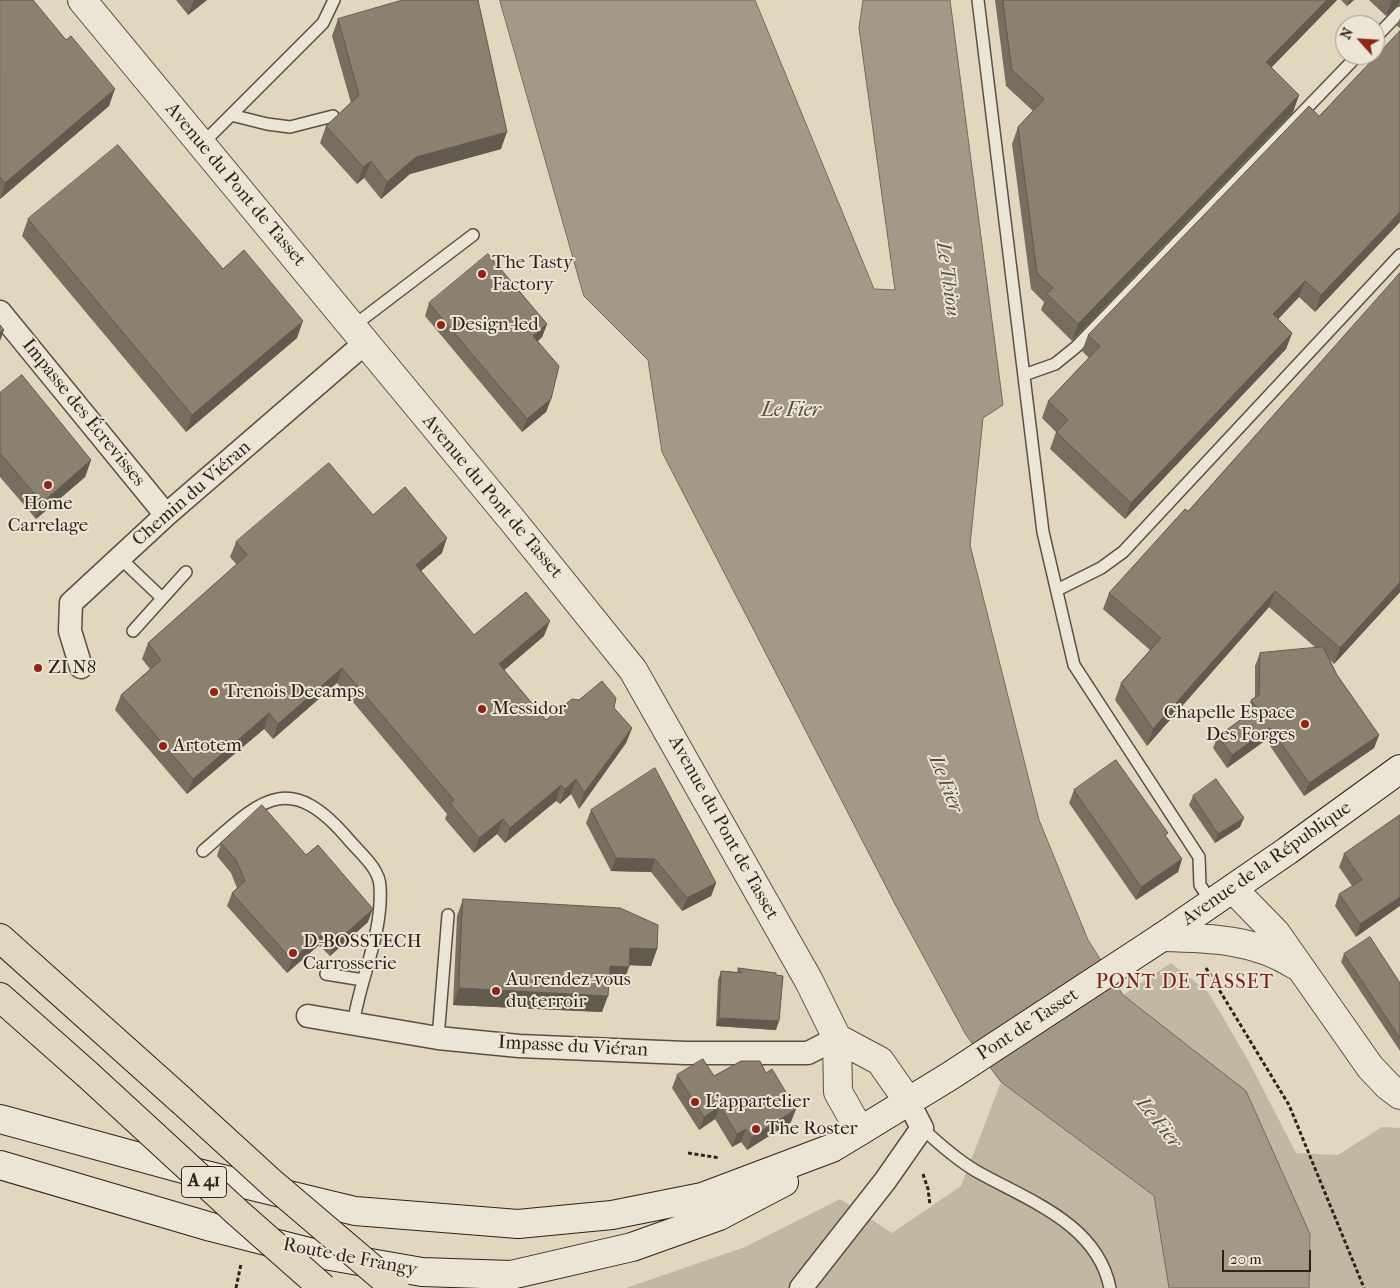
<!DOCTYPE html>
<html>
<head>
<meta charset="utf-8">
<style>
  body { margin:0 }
  #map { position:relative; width:1400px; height:1288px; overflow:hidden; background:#e0d7be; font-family:"IM FELL French Canon",serif }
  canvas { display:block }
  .north { position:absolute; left:1335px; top:15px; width:50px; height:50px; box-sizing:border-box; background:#ebe5d5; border:1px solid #a1978a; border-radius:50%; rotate:296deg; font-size:14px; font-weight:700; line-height:20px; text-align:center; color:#31211a }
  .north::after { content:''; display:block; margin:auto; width:18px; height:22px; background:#8f2418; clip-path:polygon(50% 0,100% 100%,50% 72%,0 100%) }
  .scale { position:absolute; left:1222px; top:1250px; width:89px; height:22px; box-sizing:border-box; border:2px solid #31211a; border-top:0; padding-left:6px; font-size:15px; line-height:18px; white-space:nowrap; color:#31211a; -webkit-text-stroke:4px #ebe5d5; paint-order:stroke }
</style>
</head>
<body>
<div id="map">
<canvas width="1400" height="1288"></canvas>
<div class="north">N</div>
<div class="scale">20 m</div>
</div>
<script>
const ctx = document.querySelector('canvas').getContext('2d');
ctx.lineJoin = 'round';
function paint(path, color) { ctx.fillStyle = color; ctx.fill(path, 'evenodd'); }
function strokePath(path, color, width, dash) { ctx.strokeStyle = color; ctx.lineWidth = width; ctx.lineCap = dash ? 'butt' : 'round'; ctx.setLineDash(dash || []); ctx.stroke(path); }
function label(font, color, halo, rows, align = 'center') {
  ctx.font = font + ' "IM FELL French Canon",serif'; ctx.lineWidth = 4; ctx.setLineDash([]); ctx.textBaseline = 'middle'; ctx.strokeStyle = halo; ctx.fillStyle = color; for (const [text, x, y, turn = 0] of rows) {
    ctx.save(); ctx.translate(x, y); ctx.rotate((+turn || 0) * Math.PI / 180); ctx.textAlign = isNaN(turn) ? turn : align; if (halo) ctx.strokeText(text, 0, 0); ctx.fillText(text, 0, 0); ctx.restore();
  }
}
const green = new Path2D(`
  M1171 963 1208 992 1248 1060 1296 1153 1338 1155 1382 1127 1400 1128V1288H1309L1310 1234 1123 995Z
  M1001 1082 1154 1197 1169 1288H626L745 1247 840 1199 892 1233 961 1186Z`);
const water = new Path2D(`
  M500 0H755L874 289 895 290 859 28 863 0H950L1003 405 983 418 970 545 1039 820 1088 940 1123 995 1246 1091 1310 1234 1309 1288H1169L1154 1196 1001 1082 966 1035 895 904 662 452 648 360 584 296Z`);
const path = new Path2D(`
  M1206 968 1289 1105 1364 1288
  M688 1153 720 1158
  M923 1174 928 1189 930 1205
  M236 1288 241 1264`);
const service = new Path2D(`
  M978 0 1043 532 1074 665 1199 857 1200 885 1212 903
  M1375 38 1400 12
  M231 115 267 124 290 127 333 116
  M202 144 323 23 334 0
  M352 327 473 235
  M1024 375 1055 364 1076 347 1358 55
  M120 558 162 598
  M1057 590 1101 568 1123 552 1400 255
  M133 631 186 572
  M203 851C260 801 288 768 349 840 360 853 380 869 380 887 383 934 360 978 353 1025
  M326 974 363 980
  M438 1038 448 915
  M922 1128C939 1144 956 1159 976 1171 1027 1200 1097 1223 1110 1288`);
const minor = new Path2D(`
  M0 312 166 515
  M81 667 70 631 71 603 166 515 365 343
  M308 1016 438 1038 519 1046 685 1053H808L837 1038
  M801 1288 885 1181 922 1128 908 1101`);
const tertiary = new Path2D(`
  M82 0 513 521 633 670 809 981 837 1038 838 1092 860 1131
  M1233 889 1276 933 1370 1067 1388 1086 1400 1095
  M1162 937C1209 938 1255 939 1295 965
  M837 1038 880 1061 908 1101`);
const secondary = new Path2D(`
  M0 1119 198 1173 355 1211 518 1224 612 1215 702 1197 832 1148 860 1131 950 1076 1162 937 1287 851 1400 769
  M0 1165 211 1227 313 1253 422 1272 511 1275 632 1247 719 1216 784 1182`);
const motorway = new Path2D(`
  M0 938 181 1100
  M0 997 87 1074`);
const motorwayBridge = new Path2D(`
  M87 1074 238 1213 323 1288
  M181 1100 273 1184 395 1288`);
const wall = new Path2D(`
  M0 0 109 106 0 199Z
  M176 0H207L188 15Z
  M995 0H1337L1271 68 1299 95 1293 112 1072 341 1041 310 1044 302 1031 289 1012 144 1018 127 1033 111 1006 86Z
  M1341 0H1354L1347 6Z
  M1369 0H1400V5H1398L1386 16Z
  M1400 18V28L1397 26Z
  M338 19 501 149 410 174 381 199 364 178 357 184 320 143 326 126 351 103 332 36Z
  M1319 116 1400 222 1315 312 1299 297 1278 319 1292 333 1286 349 1125 519 1050 449 1056 432 1042 418 1048 401 1089 358 1082 351 1088 335Z
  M28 219 223 269 297 338 186 432 22 236Z
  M429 303 547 324 542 337 538 341 551 399 546 412 522 432 425 316Z
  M0 393 91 460 85 477 36 519 0 477Z
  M1188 511 1400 592 1334 664 1330 660 1337 675 1379 735 1374 748 1304 796 1266 740 1227 768 1213 748 1218 736 1248 714 1247 713 1251 700 1255 698V666L1260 653 1316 648 1269 607 1147 746 1115 700 1121 683 1150 650 1103 609 1109 593Z
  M373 515 442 553 421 571 474 635 544 636 504 670 546 720 614 708 632 728 626 743 579 809 571 794 560 804 556 801 505 843 497 834 474 853 445 819 447 814 337 683 273 739 264 729 187 794 115 710 121 695 150 669 142 659 148 643 237 565 230 557 236 542Z
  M1074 790 1166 837 1182 859 1178 872 1136 900 1069 803Z
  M1193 796 1240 827 1215 843 1189 805Z
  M591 810 716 883 711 896 682 911 651 872 611 871 586 823Z
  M1400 815 1356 937 1335 906 1339 894 1352 886 1339 867 1344 854Z
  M221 843 306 855 368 922 330 956 319 945 287 973 227 906 232 893 237 888 231 873 217 856Z
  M463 899 657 949 651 966 629 965 623 984 609 983 602 1012 453 1005 457 916Z
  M1344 954 1400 983V1051L1341 962Z
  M738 968 776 973V1030L716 1026 718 980 721 971 737 972Z
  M677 1075 714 1076 791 1122 747 1150 741 1142 732 1147 715 1119 699 1130 672 1088Z`);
const shadedWall = new Path2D(`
  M194 0H207L188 15Z
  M1327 0H1337L1260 79 1266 62Z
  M1350 0H1354L1347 6Z
  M1392 0H1400L1398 5 1386 16Z
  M115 89 109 106 0 199 5 183Z
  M1299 95 1293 112 1072 341 1078 324Z
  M507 132 501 149 410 174 381 199 387 182 416 157Z
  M371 161 364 178 357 184 363 167Z
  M1400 212V222L1315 312 1321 295Z
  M1305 281 1299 297 1267 331 1273 314Z
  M303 321 297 338 186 432 192 415Z
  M547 324 542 337 529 349 533 336Z
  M4 330 0 341V333Z
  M1292 333 1286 349 1125 519 1131 503Z
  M551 399 546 412 522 432 527 419Z
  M91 460 85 477 36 519 42 503Z
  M447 538 442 553 410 580 416 565Z
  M1400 582V592L1334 664 1340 648Z
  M1275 591 1269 607 1147 746 1153 729Z
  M550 621 544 636 494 679 499 664Z
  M342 668 337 683 273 739 278 724Z
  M269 713 264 729 187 794 193 779Z
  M632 728 626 743 579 809 584 793Z
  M1270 728 1266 740 1227 768 1232 755Z
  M1379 735 1374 748 1304 796 1309 783Z
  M576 779 571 794 560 804 565 789Z
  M561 785 556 801 505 843 510 828Z
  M1244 818 1240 827 1215 843 1218 834Z
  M503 819 497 834 474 853 479 838Z
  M616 858 655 859 651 872 611 871Z
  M1182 859 1178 872 1136 900 1141 887Z
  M716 883 711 896 682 911 687 898Z
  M1400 897V906L1356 937 1360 924Z
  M373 909 368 922 330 956 335 943Z
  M324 932 319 945 287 973 292 960Z
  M630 948 657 949 651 966 624 965Z
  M610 966 629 967 623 984 604 983Z
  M459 988 608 996 602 1012 453 1005Z
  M719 1018 779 1021 776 1030 716 1026Z
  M720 1106 715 1119 699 1130 704 1117Z
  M796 1109 791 1122 747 1150 752 1137Z
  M746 1129 741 1142 732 1147 737 1134Z`);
const building = new Path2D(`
  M0 0H33L66 40 71 36 115 89 5 183 0 177Z
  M403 0H478L507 132 416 157 387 182 371 161 363 167 326 126 359 95 338 19Z
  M1003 0H1327L1266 62 1299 95 1078 324 1047 294 1053 288 1037 273 1018 127 1044 99 1012 70Z
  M1400 31V212L1321 295 1305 281 1273 314 1292 333 1131 503 1056 432 1068 420 1048 401 1100 346 1088 335 1309 106 1319 116Z
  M118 145 223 269 244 250 303 321 192 415 28 219Z
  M488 254 547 324 533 336 559 366 551 399 527 419 429 303Z
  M1400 273V582L1340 648 1275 591 1153 729 1121 683 1161 638 1109 593 1185 509 1188 511Z
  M0 325 4 330 0 333Z
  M22 375 91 460 42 503 0 453V393Z
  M329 463 373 515 405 487 447 538 416 565 474 635 526 592 550 621 499 664 546 720 572 699 579 700 602 681 616 698 614 708 632 728 584 793 576 779 565 789 561 785 510 828 503 819 479 838 450 803 454 800 342 668 278 724 269 713 193 779 121 695 161 660 148 643 247 555 236 542Z
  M1323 647 1337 675 1379 735 1309 783 1270 728 1232 755 1218 736 1257 708 1251 700 1259 695 1260 653Z
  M1116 760 1168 833 1165 835 1182 859 1141 887 1074 790Z
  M655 768 716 883 687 898 655 859 616 858 591 810Z
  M1216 779 1244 818 1218 834 1193 796Z
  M262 805 306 855 318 845 373 909 335 943 324 932 292 960 232 893 245 881 236 860 221 843Z
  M1400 815V897L1360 924 1339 894 1362 880 1344 854Z
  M463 899 620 908 658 925 657 949 630 948 629 967 610 966 608 996 459 988Z
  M1370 937 1400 983V1038L1344 954Z
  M738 968 776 973V975L783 976 779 1021 719 1018 721 971 742 973Z
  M703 1059 714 1076 741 1061H760L766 1073 772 1069 796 1109 752 1137 746 1129 737 1134 720 1106 704 1117 677 1075Z`);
const markers = [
  [482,274,5,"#8f2418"],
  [441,325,5,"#8f2418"],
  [48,485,5,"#8f2418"],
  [38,668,5,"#8f2418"],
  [214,692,5,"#8f2418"],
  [482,709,5,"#8f2418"],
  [1305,724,5,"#8f2418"],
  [163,746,5,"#8f2418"],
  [293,953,5,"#8f2418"],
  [496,991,5,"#8f2418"],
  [695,1102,5,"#8f2418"],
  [756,1129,5,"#8f2418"]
];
const shields = [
  [204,1182,45]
];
const shieldNames = [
  ["A 41",204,1182]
];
const streetNames = [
  ["Avenue du Pont de Tasset",235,185,50],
  ["Impasse des Écrevisses",83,413,51],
  ["Chemin du Viéran",192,494,-41],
  ["Avenue du Pont de Tasset",492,497,50],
  ["Avenue du Pont de Tasset",723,828,61],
  ["Avenue de la République",1267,864,-35],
  ["Pont de Tasset",1028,1025,-33],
  ["Impasse du Viéran",573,1047,3],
  ["Route de Frangy",350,1258,11]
];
const poiNames = [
  ["The Tasty",492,263],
  ["Factory",492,285],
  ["Design-led",451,325],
  ["Home",48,504,"center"],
  ["Carrelage",48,526,"center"],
  ["ZI N8",48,668],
  ["Trenois Decamps",224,692],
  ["Messidor",492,709],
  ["Chapelle Espace",1295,713,"right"],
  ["Des Forges",1295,735,"right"],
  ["Artotem",173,746],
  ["D-BOSSTECH",303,942],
  ["Carrosserie",303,964],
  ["Au rendez-vous",506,980],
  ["du terroir",506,1002],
  ["L'appartelier",705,1102],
  ["The Roster",766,1129]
];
const waterNames = [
  ["Le Thiou",947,279,82],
  ["Le Fier",791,411],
  ["Le Fier",945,784,68],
  ["Le Fier",1158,1123,51]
];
const neighbourhoodNames = [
  ["PONT DE TASSET",1185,983]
];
paint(green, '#c2b8a2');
paint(water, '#a49986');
strokePath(water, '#76695b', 1);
strokePath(service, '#5d4e43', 14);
strokePath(minor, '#5d4e43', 25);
strokePath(tertiary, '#5d4e43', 30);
strokePath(secondary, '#31211a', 30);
strokePath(motorway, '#31211a', 30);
strokePath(path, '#31211a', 3, [4, 2.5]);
strokePath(service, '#ebe5d5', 11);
strokePath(minor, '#ebe5d5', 22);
strokePath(tertiary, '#ebe5d5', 28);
strokePath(secondary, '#ebe5d5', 28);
strokePath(motorway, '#e0d7be', 28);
strokePath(motorwayBridge, '#31211a', 30, []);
strokePath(motorwayBridge, '#e0d7be', 28);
paint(wall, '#786e5f');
paint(shadedWall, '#625a4e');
paint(building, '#8c806f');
strokePath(building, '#625a4e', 1);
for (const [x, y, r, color] of markers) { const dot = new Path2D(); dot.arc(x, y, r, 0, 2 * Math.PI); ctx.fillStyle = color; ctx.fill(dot); strokePath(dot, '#ebe5d5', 2); }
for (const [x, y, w] of shields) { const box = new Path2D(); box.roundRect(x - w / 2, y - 15.5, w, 31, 4); ctx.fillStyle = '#ebe5d5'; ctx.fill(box); strokePath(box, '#31211a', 1); }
label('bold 18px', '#31211a', null, shieldNames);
label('19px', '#31211a', '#ebe5d5', streetNames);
label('19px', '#31211a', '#ebe5d5', poiNames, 'left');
label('italic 20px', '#594b40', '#ebe5d5', waterNames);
ctx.letterSpacing = '1px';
label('20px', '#7a1f14', '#ebe5d5', neighbourhoodNames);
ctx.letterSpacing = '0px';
</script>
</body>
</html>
